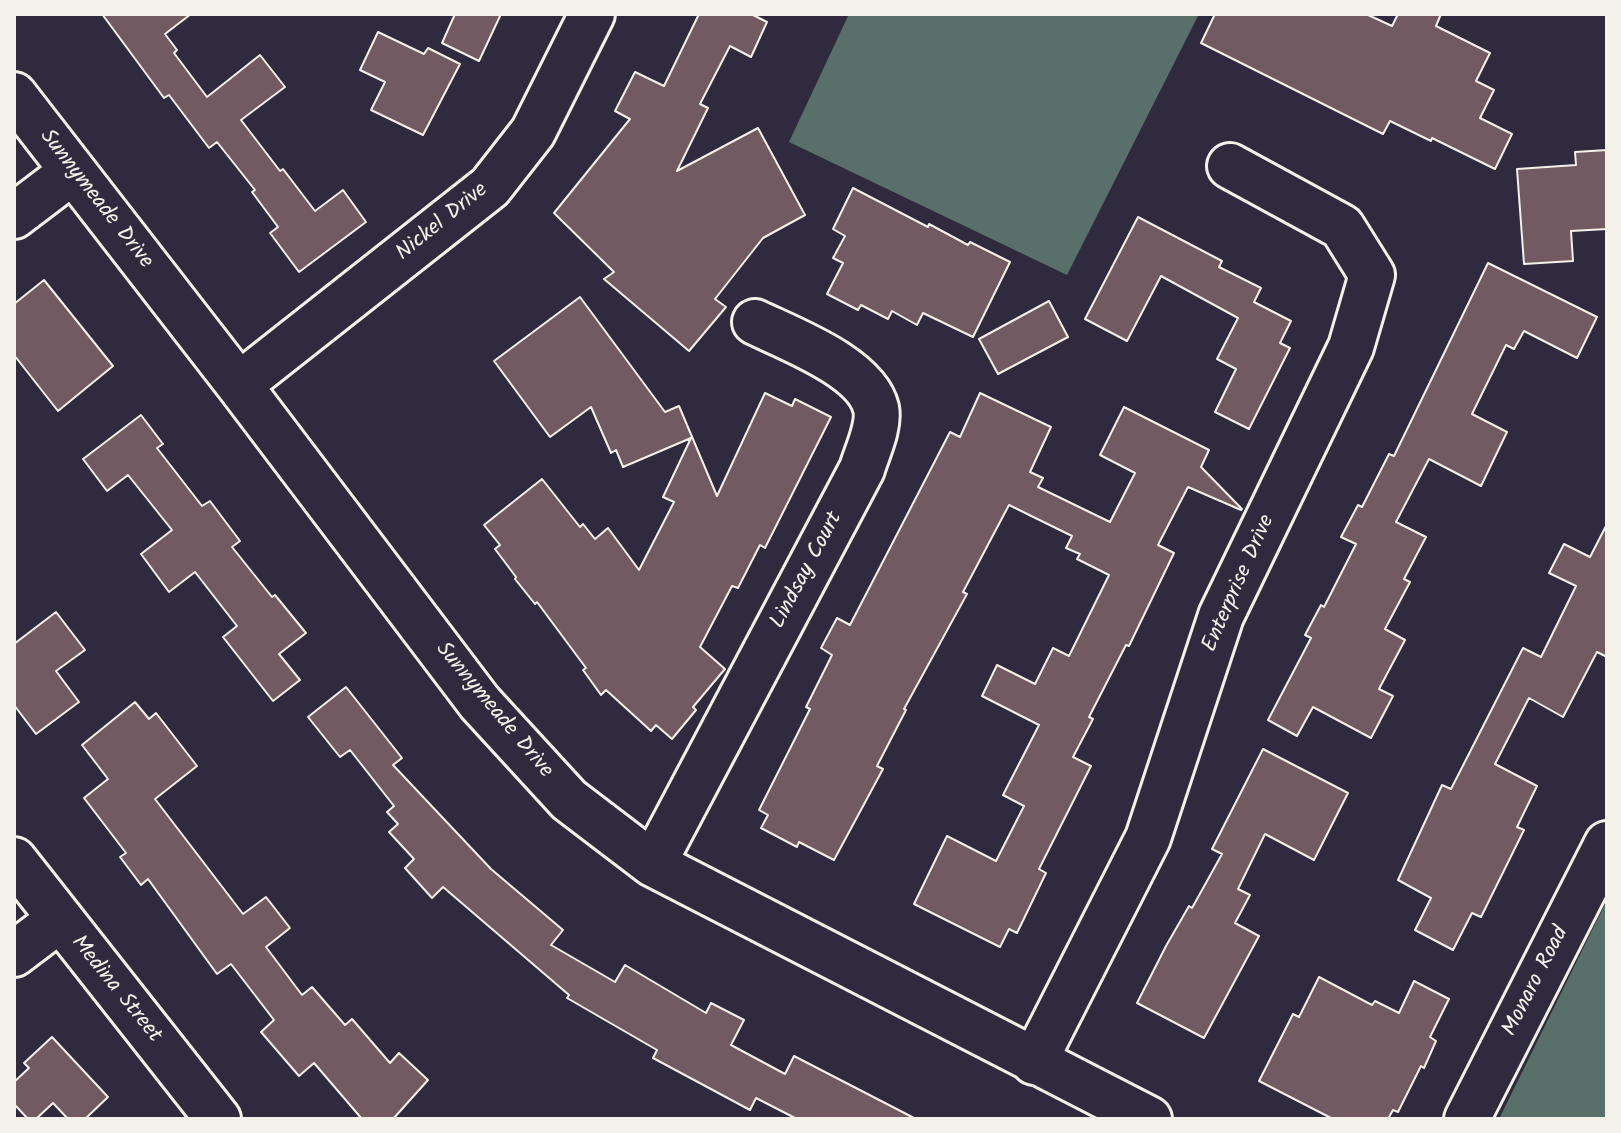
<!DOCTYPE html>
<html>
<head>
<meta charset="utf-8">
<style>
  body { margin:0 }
  #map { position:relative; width:1621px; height:1133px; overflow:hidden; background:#2f2a3d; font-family:Kalam,sans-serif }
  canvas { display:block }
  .frame { position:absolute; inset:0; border:16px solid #f4f1e8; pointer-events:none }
</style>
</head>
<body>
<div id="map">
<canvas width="1621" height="1133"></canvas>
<div class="frame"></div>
</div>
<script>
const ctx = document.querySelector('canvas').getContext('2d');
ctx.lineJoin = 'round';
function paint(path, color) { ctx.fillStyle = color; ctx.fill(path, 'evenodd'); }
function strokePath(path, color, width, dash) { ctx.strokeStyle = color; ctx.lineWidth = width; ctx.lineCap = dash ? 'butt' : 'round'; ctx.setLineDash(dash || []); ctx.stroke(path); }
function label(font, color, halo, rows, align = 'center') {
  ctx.font = font + ' Kalam,sans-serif'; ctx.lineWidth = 8; ctx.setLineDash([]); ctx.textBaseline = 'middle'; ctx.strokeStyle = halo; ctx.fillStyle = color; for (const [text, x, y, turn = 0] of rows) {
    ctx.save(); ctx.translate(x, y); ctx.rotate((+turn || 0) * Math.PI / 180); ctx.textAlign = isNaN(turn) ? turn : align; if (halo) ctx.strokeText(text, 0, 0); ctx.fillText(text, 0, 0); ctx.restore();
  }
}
const green = new Path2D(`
  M849 14H1199L1067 275 789 142Z
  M1607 900V1119H1499Z`);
const building = new Path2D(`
  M102 14H191L165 34 177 50 174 53 207 97 260 55 285 87 241 120 280 171 283 169 315 211 343 190 366 222 299 272 270 233 278 227 252 192 255 190 217 142 209 148 169 95 164 98Z
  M455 14H501L479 61 442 43Z
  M699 14H751L767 22 751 57 730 46 700 104 708 108 677 171 758 128 805 215 763 238 715 299 726 307 689 351 604 279 614 272 554 213 630 119 615 111 635 72 664 86Z
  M1215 14H1366L1392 26 1398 14H1441L1436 26 1490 53 1476 81 1494 90 1480 118 1512 134 1495 169 1432 138 1431 141 1390 121 1383 134 1201 43Z
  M378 32 424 54 428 48 460 64 423 135 371 110 385 82 360 70Z
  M1607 150V229L1571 231 1573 261 1524 264 1517 169 1576 165 1575 152Z
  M853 188 928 227 929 224 968 245 970 242 1010 262 973 337 923 313 917 325 892 311 888 319 861 305 858 310 827 294 843 263 833 258 845 236 833 229Z
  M1138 217 1222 261 1219 267 1261 288 1254 302 1291 321 1280 343 1290 348 1249 429 1215 412 1236 369 1217 359 1238 318 1161 276 1127 341 1085 319Z
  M1488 263 1597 317 1577 358 1524 331 1514 349 1506 345 1472 414 1507 432 1481 486 1429 459 1396 522 1426 537 1404 579 1410 582 1385 629 1405 640 1379 689 1393 696 1371 738 1313 707 1297 736 1268 720 1311 638 1305 635 1321 605 1324 607 1356 544 1341 537 1358 505 1362 507 1389 454 1394 456Z
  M44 280 113 366 58 411 14 355V304Z
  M580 297 665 412 679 406 717 496 765 393 792 406 795 399 831 417 765 548 760 545 738 588 732 586 700 647 725 669 693 707 696 710 672 739 656 725 651 731 606 690 601 695 583 670 586 668 537 602 535 604 515 579 516 577 495 549 500 545 484 525 542 479 580 527 583 524 595 539 608 528 639 570 674 502 663 497 691 438 623 467 616 450 611 453 591 407 550 437 494 361Z
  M1049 301 1068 337 998 374 979 339Z
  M980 393 1051 427 1030 472 1043 478 1038 487 1110 522 1135 473 1100 455 1124 407 1209 450 1201 467 1242 509 1241 510 1188 487 1158 545 1174 553 1129 646 1126 645 1089 717 1093 719 1073 757 1091 766 1039 869 1046 873 1017 933 1009 929 1000 947 914 904 947 836 996 861 1024 806 1003 795 1039 725 982 696 997 665 1035 684 1053 648 1069 656 1109 575 1077 559 1080 554 1066 548 1072 536 1009 505 963 592 967 594 904 709 906 710 877 766 883 769 834 860 799 842 797 847 761 828 768 815 759 810 810 709 806 707 832 655 821 648 837 618 850 625 950 432 960 437Z
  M141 415 163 444 157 448 202 506 210 501 240 541 232 547 272 597 275 595 306 633 279 654 300 680 273 701 223 637 237 626 195 572 169 592 141 554 172 530 128 475 107 491 83 459Z
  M1607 524V657L1597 652 1563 717 1529 698 1495 764 1537 786 1517 827 1524 830 1481 917 1472 913 1453 950 1415 930 1431 898 1398 880 1442 785 1451 789 1523 648 1541 657 1576 586 1549 573 1564 544 1590 557Z
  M56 612 85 650 56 671 79 702 36 734 14 705V644Z
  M346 687 402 758 393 765 491 869 563 930 551 945 615 982 625 965 706 1013 711 1003 744 1020 731 1045 785 1074 794 1056 916 1119H797L756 1098 750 1110 653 1058 657 1050 567 998 569 995 443 887 432 898 405 868 414 859 389 832 398 824 387 812 394 806 350 750 340 757 308 717Z
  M135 702 149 719 156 713 197 766 155 799 243 914 266 897 290 928 266 947 302 995 312 987 345 1025 352 1019 390 1063 399 1053 428 1080 393 1119H362L314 1063 299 1076 261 1032 274 1020 231 964 217 974 148 879 141 885 120 857 126 853 84 798 108 779 82 745Z
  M1263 749 1348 793 1314 860 1265 834 1238 889 1250 895 1235 923 1259 936 1204 1038 1137 1003 1166 946 1189 906 1192 908 1222 854 1212 849Z
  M1319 977 1372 1005 1375 1001 1399 1013 1414 981 1449 999 1430 1037 1436 1041 1424 1068 1421 1066 1398 1112 1393 1110 1388 1119H1333L1259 1081 1293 1014 1299 1017Z
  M52 1037 108 1097 85 1119H68L53 1103 36 1119H28L14 1104V1082L29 1068 24 1063Z`);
const minor = new Path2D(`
  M14 95 239 385 480 703 569 800 653 864 1149 1119
  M14 216 72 172
  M239 385 490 187 533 132 592 14
  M14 860 218 1119
  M653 864 862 469C867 452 880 426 876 408 866 367 790 339 755 322
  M14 954 59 920
  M1034 1062 1148 838 1221 616 1351 347 1372 275 1342 227 1230 166
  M1467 1119 1607 844`);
const streetNames = [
  ["Sunnymeade Drive",95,200,52],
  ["Nickel Drive",443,223,-39],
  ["Lindsay Court",808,571,-62],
  ["Enterprise Drive",1240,584,-66],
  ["Sunnymeade Drive",493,711,50],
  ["Monaro Road",1537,982,-63],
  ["Medina Street",115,990,51]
];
paint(green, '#596f69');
paint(building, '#725a62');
strokePath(building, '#f4f1e8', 2);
strokePath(minor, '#f4f1e8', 50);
strokePath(minor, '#2f2a3d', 44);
label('22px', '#f4f1e8', '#2f2a3d', streetNames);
</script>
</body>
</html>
